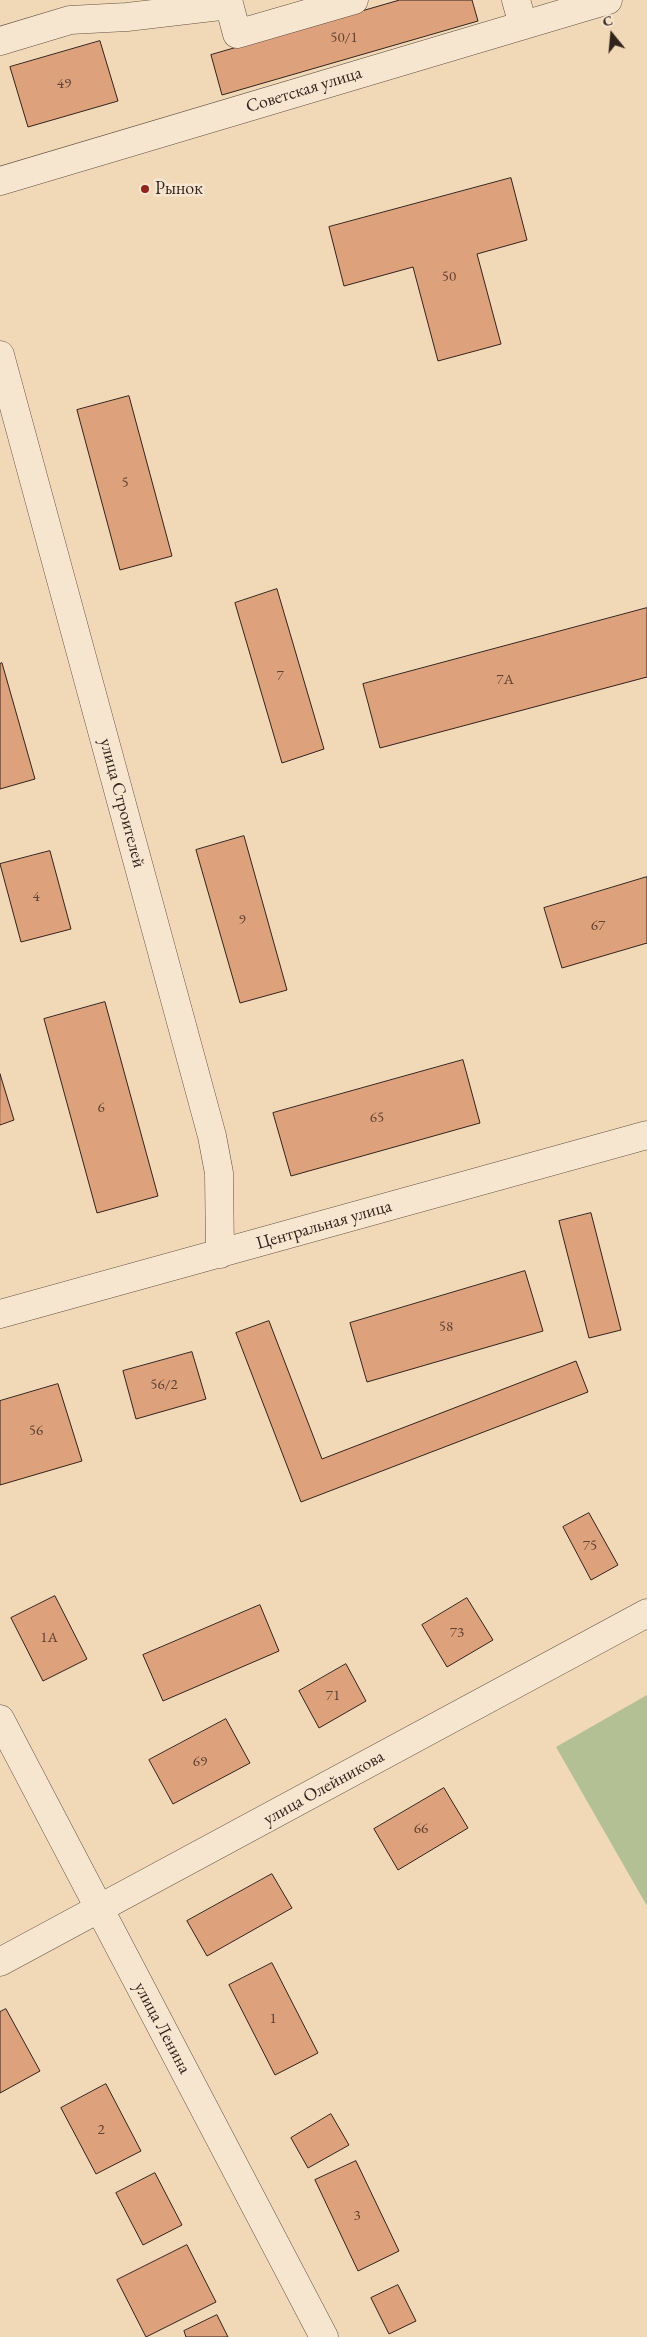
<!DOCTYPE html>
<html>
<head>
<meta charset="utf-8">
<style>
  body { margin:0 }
  #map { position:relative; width:647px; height:2337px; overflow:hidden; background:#f1d9b7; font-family:"EB Garamond",serif }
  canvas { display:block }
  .north { position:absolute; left:587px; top:10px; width:50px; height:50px; -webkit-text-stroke:4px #f6e6d0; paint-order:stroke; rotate:343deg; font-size:14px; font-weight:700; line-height:20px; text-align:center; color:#32231c }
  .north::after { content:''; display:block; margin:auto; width:18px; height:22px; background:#32231c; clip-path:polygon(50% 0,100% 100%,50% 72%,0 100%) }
</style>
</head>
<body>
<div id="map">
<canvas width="647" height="2337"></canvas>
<div class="north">С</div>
</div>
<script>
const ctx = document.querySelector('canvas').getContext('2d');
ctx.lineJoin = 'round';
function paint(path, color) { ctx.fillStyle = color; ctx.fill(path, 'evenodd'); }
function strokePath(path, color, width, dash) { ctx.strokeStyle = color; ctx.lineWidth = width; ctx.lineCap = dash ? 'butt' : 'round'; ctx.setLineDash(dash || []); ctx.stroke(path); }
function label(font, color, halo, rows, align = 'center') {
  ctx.font = font + ' "EB Garamond",serif'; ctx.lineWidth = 5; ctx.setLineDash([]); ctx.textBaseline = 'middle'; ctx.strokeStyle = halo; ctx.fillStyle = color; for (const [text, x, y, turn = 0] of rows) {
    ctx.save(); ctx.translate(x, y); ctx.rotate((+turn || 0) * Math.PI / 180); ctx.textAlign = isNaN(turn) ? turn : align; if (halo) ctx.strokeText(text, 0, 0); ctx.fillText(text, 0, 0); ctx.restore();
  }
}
const green = new Path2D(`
  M647 1695V1906L556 1747Z`);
const building = new Path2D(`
  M400 0H472L478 21 222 95 211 55Z
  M100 41 118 101 28 127 10 67Z
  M511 178 527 240 477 254 501 344 438 361 413 267 344 286 329 227Z
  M129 396 172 556 120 570 77 410Z
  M277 589 324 749 282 763 235 603Z
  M647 608V677L380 748 363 684Z
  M2 663 35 779 0 789V664Z
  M244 836 287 990 240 1003 196 850Z
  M50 851 71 929 21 942 0 864Z
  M647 877V943L562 968 544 908Z
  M105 1002 158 1196 97 1213 44 1019Z
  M463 1060 480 1123 291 1176 273 1113Z
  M0 1074 14 1120 0 1125Z
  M591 1213 621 1330 589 1338 559 1221Z
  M525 1271 543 1331 367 1382 350 1323Z
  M269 1321 322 1459 576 1361 588 1392 301 1502 236 1333Z
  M192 1352 206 1399 136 1419 123 1371Z
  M58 1384 82 1461 0 1485V1401Z
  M589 1513 618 1565 591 1580 563 1527Z
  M55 1596 87 1659 43 1681 11 1618Z
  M467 1598 493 1640 447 1667 422 1625Z
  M260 1605 279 1651 163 1701 143 1655Z
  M346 1664 366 1701 319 1728 299 1691Z
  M226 1719 250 1763 173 1804 149 1760Z
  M444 1788 468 1828 398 1870 374 1829Z
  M272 1874 292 1908 207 1956 187 1921Z
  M272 1963 318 2053 275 2075 229 1985Z
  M6 2009 40 2071 0 2093V2012Z
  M106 2084 141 2151 96 2174 61 2108Z
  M331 2114 349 2145 308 2168 291 2138Z
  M356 2161 399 2251 358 2271 315 2180Z
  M155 2173 182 2225 143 2245 116 2193Z
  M187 2245 216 2302 146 2337 117 2280Z
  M398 2285 416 2321 389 2334 371 2298Z
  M217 2315 228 2337H186L184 2331Z`);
const minor = new Path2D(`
  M228 0 237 34 354 0
  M516 0 523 25
  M0 41 70 20 127 17 229 5
  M0 181 608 0
  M0 355 212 1136 219 1173 220 1254
  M0 1314 647 1135
  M0 1719 324 2337
  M0 1962 647 1613`);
const markers = [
  [145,189,5,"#8f2418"]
];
const numberNames = [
  ["50/1",344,38],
  ["49",64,84],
  ["50",449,277],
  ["5",125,483],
  ["7",280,676],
  ["7А",505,680],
  ["4",36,897],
  ["9",242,920],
  ["67",598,926],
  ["6",101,1108],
  ["65",377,1118],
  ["58",446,1327],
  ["56/2",164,1385],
  ["56",36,1431],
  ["75",590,1546],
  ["73",457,1633],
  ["1А",49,1638],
  ["71",333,1696],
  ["69",200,1762],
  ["66",421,1829],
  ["1",273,2019],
  ["2",101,2130],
  ["3",357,2216]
];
const streetNames = [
  ["Советская улица",304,90,-17],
  ["улица Строителей",122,803,75],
  ["Центральная улица",324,1225,-16],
  ["улица Олейникова",324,1788,-29],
  ["улица Ленина",162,2028,62]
];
const poiNames = [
  ["Рынок",155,189]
];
paint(green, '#b3c094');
paint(building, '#dda17b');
strokePath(building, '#32231c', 1);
strokePath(minor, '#625043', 29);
strokePath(minor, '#f6e6d0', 28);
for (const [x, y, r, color] of markers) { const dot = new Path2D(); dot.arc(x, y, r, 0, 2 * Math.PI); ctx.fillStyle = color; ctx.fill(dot); strokePath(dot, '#f6e6d0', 2); }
label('15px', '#5d4234', null, numberNames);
label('18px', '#32231c', '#f6e6d0', streetNames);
label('18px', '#32231c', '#f6e6d0', poiNames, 'left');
</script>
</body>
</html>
